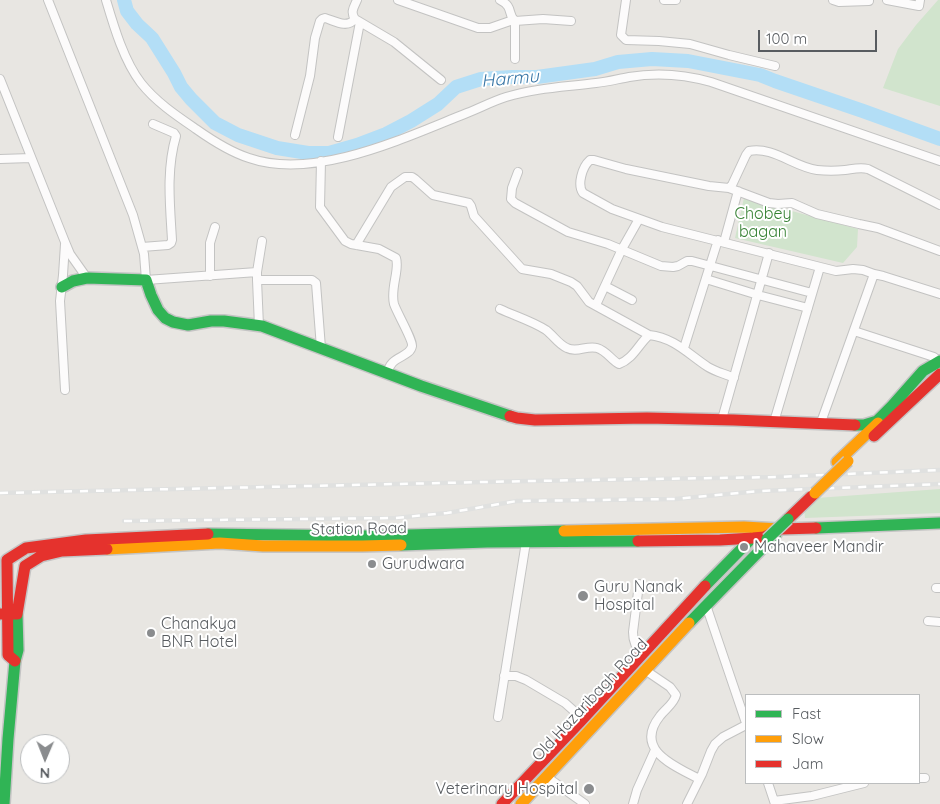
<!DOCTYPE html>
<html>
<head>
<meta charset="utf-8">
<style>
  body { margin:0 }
  #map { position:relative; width:940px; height:804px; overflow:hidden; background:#e8e6e2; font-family:Quicksand,sans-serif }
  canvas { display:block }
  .legend { position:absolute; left:745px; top:694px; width:175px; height:90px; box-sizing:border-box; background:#fff; border:1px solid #bcbebf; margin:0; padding:6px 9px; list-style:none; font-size:15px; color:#585c60 }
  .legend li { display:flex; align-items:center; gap:10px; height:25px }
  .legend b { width:25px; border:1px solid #bcbebf }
  .north { position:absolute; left:20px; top:734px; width:50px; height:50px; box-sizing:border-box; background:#fff; border:1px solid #bcbebf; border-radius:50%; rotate:181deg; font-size:14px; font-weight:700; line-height:20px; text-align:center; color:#585c60 }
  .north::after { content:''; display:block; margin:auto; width:18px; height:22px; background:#8a8c8e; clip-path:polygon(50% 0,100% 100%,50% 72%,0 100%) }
  .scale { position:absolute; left:758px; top:30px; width:119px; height:22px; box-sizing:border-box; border:2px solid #585c60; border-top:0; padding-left:6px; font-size:15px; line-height:18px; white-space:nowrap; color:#585c60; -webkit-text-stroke:4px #fff; paint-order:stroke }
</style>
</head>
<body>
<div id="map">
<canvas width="940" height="804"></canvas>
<ul class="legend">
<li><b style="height:6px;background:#30b455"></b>Fast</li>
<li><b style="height:6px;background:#ff9f0a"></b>Slow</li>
<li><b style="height:6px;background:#e5322d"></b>Jam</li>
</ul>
<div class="north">N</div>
<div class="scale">100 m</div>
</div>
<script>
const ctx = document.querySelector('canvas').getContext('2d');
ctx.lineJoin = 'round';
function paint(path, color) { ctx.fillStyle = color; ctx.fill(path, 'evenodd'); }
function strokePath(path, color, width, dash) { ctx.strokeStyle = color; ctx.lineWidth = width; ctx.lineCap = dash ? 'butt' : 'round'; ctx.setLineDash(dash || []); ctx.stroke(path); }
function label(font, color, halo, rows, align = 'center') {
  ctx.font = font + ' Quicksand,sans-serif'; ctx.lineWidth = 4; ctx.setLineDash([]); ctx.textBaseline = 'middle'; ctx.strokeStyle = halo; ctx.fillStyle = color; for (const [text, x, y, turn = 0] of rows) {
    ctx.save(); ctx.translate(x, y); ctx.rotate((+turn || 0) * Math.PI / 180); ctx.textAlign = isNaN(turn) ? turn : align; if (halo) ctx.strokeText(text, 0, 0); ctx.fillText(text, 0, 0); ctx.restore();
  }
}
const green = new Path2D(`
  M938 0H940V106L883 88 898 49 916 25Z
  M744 198 858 229 857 247 843 263 735 238Z
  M940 489V513L805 518 803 499Z`);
const river = new Path2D(`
  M124 0 127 11 137 24 152 38 174 73 181 87 191 99 215 123 238 135 277 148 308 153H329L357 145 386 134 411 121 438 104 456 87 481 79 512 77H537L595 69 618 62 652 59 688 61 760 75 775 81 863 111 940 139`);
const street = new Path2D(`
  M48 0 133 215 144 254 146 280 257 272
  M106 0C114 27 124 61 141 83 156 102 177 116 196 129 213 141 230 152 249 158 315 181 406 137 467 113 480 108 493 101 506 97 535 88 566 87 596 83 607 82 618 79 629 77 658 72 683 74 711 82L940 161
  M357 0C354 7 350 12 355 19L394 42 441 80
  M398 0 478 28H490L513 20
  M500 0C514 7 507 14 515 21L543 19 571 21
  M626 0 621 35 626 40 659 41 690 44 729 55 775 66
  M664 0H676
  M833 0 839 2 869 1
  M887 0 919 6 920 0
  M515 59V21
  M0 79 65 242 70 254 87 278
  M295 135 310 76 315 38 320 21 322 19 325 18C335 21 347 29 355 19
  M338 137 360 22
  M0 159 31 158
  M321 161 320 207 345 241 351 244 379 249 396 258C400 270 390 288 394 304 397 313 413 340 412 346 410 358 389 356 388 373
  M518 172 512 188 511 199 515 203 568 232 608 244 661 266 673 267 678 266 687 261H692L812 293
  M729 188 769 203 778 204 792 203 817 214 859 224 878 228 940 251
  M262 241 257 272V280H312L316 283 321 348
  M724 242 738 191
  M65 244 63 275 60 301 65 390
  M356 245 391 187 405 177H412L415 179 433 195 469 203 471 206 474 216 522 269 551 274 571 282 577 286 589 302 649 335
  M142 247 168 245 171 243 172 240C170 205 166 170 176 136L174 133 153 124
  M874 274 863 270 853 269 836 271 662 227 612 209 583 193C577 185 582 167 590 160H594L626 169 709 186 729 188 732 185 746 155 749 151C773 146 794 167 817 170 826 171 836 171 845 170 853 169 860 167 868 169L940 205
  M210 276V243L215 227
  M706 279 758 295 808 308
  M257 280 259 326
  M605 286 632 300
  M596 305 622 249 639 219
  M500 309C515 316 532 321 546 330 554 336 558 344 567 348 577 353 587 345 597 348 607 351 611 360 619 364 633 359 638 345 649 335 675 338 688 354 708 367 716 372 726 374 734 378
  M854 331 934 357
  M684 348 718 240
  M722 419 769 253
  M774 422 820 267
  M820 425 874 274 883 276 940 294
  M639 584 633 632C633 642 636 647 642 654
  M936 588H940
  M706 605 746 723
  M928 621 940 622
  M645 670 670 687 676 695C674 704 665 709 660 716 633 750 675 766 699 779
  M504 676H516L526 680 565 703 583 719
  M498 717 526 542
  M547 777 585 804
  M919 778H925
  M768 783 775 804
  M774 801 812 796 864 783
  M633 804 637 790 655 750
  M687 804 702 774 711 751 715 744 723 737 746 725`);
const fast = new Path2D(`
  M62 287 73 281 87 278 146 280 151 295 158 310 165 318 173 322 188 325 211 321H224L262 326 421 386 510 416
  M855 425H864L877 421 892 406 923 371 940 361
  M816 528 940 523
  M208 534 369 536 564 531
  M401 545 487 542 638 541
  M705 586 754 536
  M689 623 776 534
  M4 804 8 739 15 661 18 650 17 614`);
const slow = new Path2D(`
  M837 462 878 423
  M564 531 744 527 779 529
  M107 549 220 543 263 546H362L401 545
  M521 804 689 623`);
const jam = new Path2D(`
  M510 416 517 418 535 420 647 418 734 420 855 425
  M874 436 940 374
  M788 519 815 493
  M638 541 720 540 753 538 764 537 781 529 816 528
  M0 614H17L25 566 41 556 62 551 107 549
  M15 661 8 655 7 560 26 548 86 540 208 534
  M502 804 581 721 705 586`);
const rail = new Path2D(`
  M0 493 529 481 776 477 940 470
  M124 521 395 518 447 513 517 501 675 499 760 491 940 484`);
const fastBridge = new Path2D(`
  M767 539 788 519`);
const slowBridge = new Path2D(`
  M815 493 848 461`);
const markers = [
  [744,547,5,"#8a8c8e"],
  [372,564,5,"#8a8c8e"],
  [583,596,6,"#8a8c8e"],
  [151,633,5,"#8a8c8e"],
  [589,789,6,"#8a8c8e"]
];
const parkNames = [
  ["Chobey",763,214],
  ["bagan",763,232]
];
const streetNames = [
  ["Station Road",359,529,-1],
  ["Old Hazaribagh Road",590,700,-47]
];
const poiNames = [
  ["Mahaveer Mandir",754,547],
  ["Gurudwara",382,564],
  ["Guru Nanak",594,587],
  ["Hospital",594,605],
  ["Chanakya",161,624],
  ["BNR Hotel",161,642],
  ["Veterinary Hospital",578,789,"right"]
];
const waterNames = [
  ["Harmu",510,79,-5]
];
paint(green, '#d1e4cd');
strokePath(river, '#b3def6', 14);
strokePath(street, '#c3c3c2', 10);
strokePath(fast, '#c4c4c4', 14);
strokePath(slow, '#c4c4c4', 14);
strokePath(jam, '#c4c4c4', 14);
strokePath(street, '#fcfbfb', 8);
strokePath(fast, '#30b455', 11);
strokePath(slow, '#ff9f0a', 11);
strokePath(jam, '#e5322d', 11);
strokePath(rail, '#e0e1e0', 4.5);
strokePath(rail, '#fff', 2.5, [8]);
strokePath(fastBridge, '#c4c4c4', 14, []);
strokePath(slowBridge, '#c4c4c4', 14, []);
strokePath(fastBridge, '#30b455', 11);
strokePath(slowBridge, '#ff9f0a', 11);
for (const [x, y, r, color] of markers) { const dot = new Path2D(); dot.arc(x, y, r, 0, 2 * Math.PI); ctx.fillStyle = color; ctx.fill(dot); strokePath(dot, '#fff', 2); }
label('16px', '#378235', '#fff', parkNames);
label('16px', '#585c60', '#fff', streetNames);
label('16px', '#585c60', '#fff', poiNames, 'left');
label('italic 18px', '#3976a6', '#fff', waterNames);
</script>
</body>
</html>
